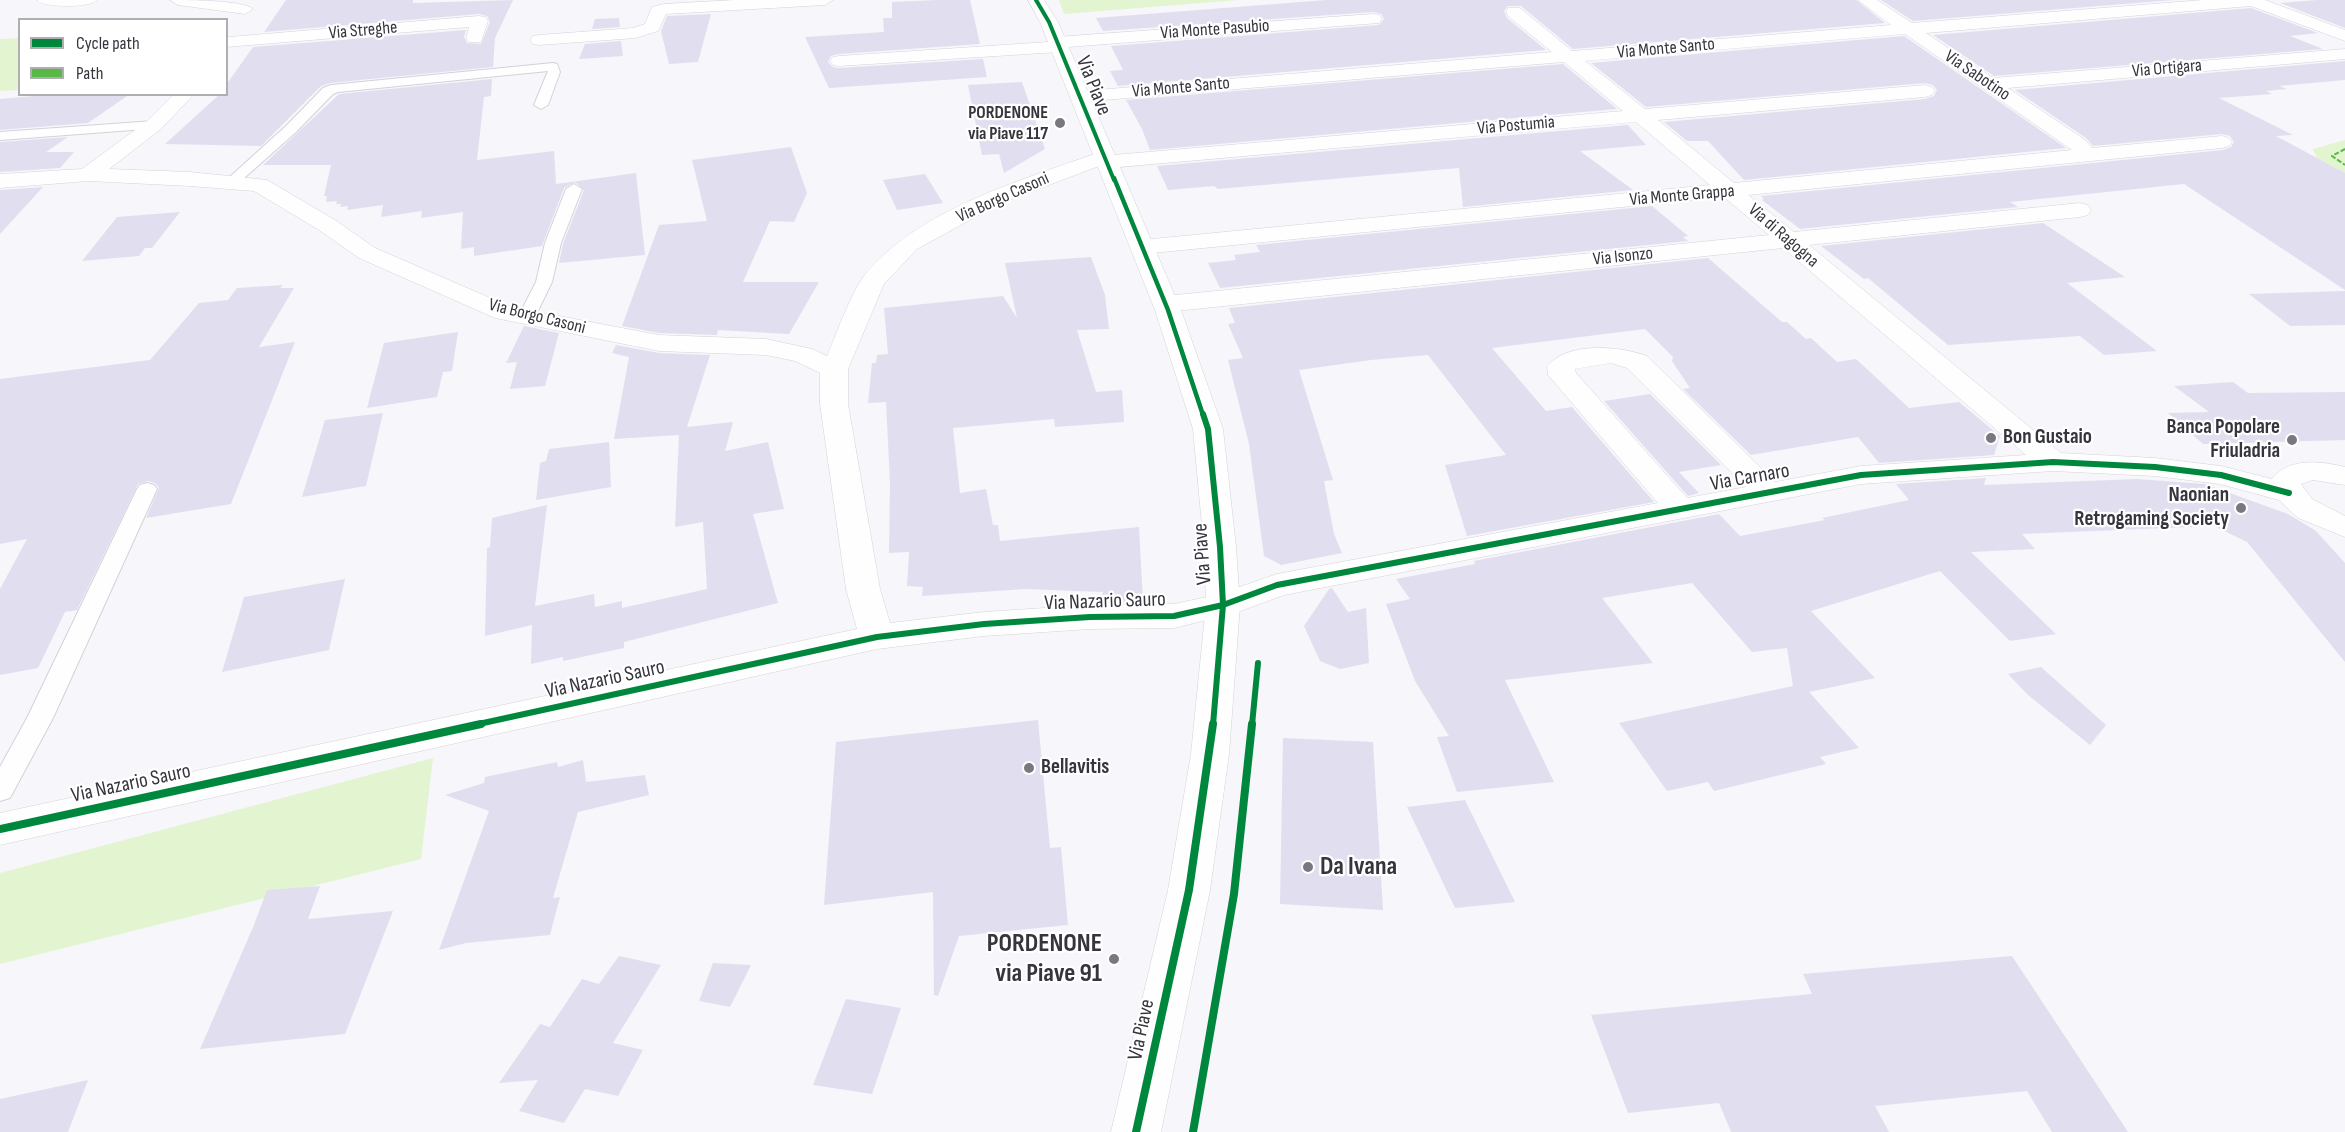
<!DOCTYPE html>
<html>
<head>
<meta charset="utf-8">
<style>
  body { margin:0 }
  #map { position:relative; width:2345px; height:1132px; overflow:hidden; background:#f6f6fb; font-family:"Sofia Sans Condensed",sans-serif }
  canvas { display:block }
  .legend { position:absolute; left:18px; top:18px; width:210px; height:78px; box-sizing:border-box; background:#fff; border:2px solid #afaeb1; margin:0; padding:8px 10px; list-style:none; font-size:18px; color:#36343d }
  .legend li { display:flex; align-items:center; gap:12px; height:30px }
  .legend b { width:30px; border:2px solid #afaeb1 }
</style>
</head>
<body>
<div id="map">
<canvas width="2345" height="1132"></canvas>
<ul class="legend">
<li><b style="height:8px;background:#00873e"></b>Cycle path</li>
<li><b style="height:8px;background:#58b947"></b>Path</li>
</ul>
</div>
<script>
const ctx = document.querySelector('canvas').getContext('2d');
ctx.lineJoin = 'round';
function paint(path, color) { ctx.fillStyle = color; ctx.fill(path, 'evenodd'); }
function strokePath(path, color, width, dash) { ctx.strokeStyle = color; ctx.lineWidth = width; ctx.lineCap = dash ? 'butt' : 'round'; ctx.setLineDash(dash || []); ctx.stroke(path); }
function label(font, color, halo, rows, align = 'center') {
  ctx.font = font + ' "Sofia Sans Condensed",sans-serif'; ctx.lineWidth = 4.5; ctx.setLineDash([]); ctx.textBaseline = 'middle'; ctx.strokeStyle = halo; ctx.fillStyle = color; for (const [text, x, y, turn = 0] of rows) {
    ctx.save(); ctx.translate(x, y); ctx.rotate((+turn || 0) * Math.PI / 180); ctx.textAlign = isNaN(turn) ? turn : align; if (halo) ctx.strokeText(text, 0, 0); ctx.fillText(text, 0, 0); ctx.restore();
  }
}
const green = new Path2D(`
  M1059 0H1238L1064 14Z
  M19 38V90L0 91V39Z
  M2345 140V173L2317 158 2313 149Z
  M433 758 421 859 0 964V873Z`);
const building = new Path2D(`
  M286 0H413V3L513 0 495 38 493 67 330 83 321 86 261 146 165 144 220 94H226V85L253 47 466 30 464 37 467 43 481 44 490 22 487 16 479 14 264 32Z
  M937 0H970L980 44 839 54 831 56 828 62 833 67 839 68 983 59 987 77 829 88 805 37 884 32 883 18H892V2Z
  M1326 0H1856L1885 23 1573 49 1521 6H1508L1504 11 1507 18 1546 50 1118 86 1110 71 1123 70 1111 46 1379 25 1384 19 1381 14 1373 12 1103 31 1096 18Z
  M1881 0H2174L1913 21Z
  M2317 0H2345V28L2280 3Z
  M2251 8 2318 33 2290 36 2323 49 1994 76 1933 35Z
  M711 14 698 62 669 64 661 31 667 16Z
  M619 18 620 27 592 29 595 19Z
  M1904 36 2066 148 1744 180 1708 141H1687L1664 122 1925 99 1934 96 1937 90 1933 85 1925 83 1646 107 1591 63Z
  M621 41 623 56 579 59 585 44Z
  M2345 61V80L2279 86 2287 89 2266 91 2272 94 2219 98 2293 135 2276 136 2345 173V290L2184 184 2010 202 2018 207 1800 229 1762 200 1764 199 1761 196 2223 150 2231 147 2234 142 2230 136 2222 134 2093 146 2086 138 2015 90Z
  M1563 64 1617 109 1150 150 1142 129 1126 100Z
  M492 79 491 96 484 97 477 160 554 151 556 184 636 173 645 255 559 263 563 244 584 190 575 182 564 188 542 246 474 256V247L461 249 463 212 421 218 422 211 381 217 383 205 347 210 348 206 340 207 341 204H336L337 201 326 202 327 196H324L331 165H263L339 94Z
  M1022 82 1045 149 1004 173 999 154 982 155 968 85Z
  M57 94H130L88 123 0 130V99Z
  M1628 125 1646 145 1580 151 1633 190 1463 207 1459 168 1218 189 1214 186 1168 190 1157 166Z
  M68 137 46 152H74L60 168 0 172V142Z
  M791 147 807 193 794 222 770 221 743 282H819L789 334 718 330 717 335 659 333 622 326 659 225 707 221 692 160Z
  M925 174 943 203 897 210 883 180Z
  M43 187 0 234V190Z
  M1652 206 1688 236 1683 237 1688 241 1220 288 1208 263 1236 260 1234 255 1260 252 1256 245Z
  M180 212 152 248H145L139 256 82 261 117 217Z
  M2043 223 2125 277 2067 283 2157 351 2104 355 2080 336 1948 345 1868 278 1864 279 1821 246Z
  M1091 257 1105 295 1109 329 1077 330 1096 392 1122 390 1124 422 1055 427 1054 419 953 428 960 493 986 489 993 525H998L1000 541 1139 527 1143 602 1101 603 1103 592 1025 589 922 596 923 587 907 586 909 552 889 553 890 483 886 402 868 403 872 363H876L877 355 888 354 884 308 1003 296 1017 318 1005 263Z
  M1708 258 1782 322H1787L1806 339 1811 338 1837 362 1856 359 1909 408 1959 402 2000 436 1994 455 1879 463 1858 437 1751 455 1683 389 1690 388 1672 361 1673 357 1645 329 1492 348 1546 411 1572 407 1654 502 1467 536 1445 465 1506 455 1428 355 1371 360 1299 370 1333 480 1324 481 1334 534 1342 553 1281 565 1264 556 1249 444 1228 360 1243 358 1228 324 1235 323 1229 308Z
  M283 285 280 288H294L259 347 295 342 231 504 146 518 159 488 155 483 148 481 138 484 77 610 65 612 38 668 0 675V589L27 539 0 544V379L150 360 199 303 228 300 237 288Z
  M2345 291V325L2290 326 2249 294Z
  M524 326 559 333 545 386 510 389 517 362 506 363Z
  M458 332 452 371 443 372 437 397 367 408 384 343Z
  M616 345 659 353 710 355 687 427 733 422 725 451 768 442 784 509 753 514 778 603 624 642V648L563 661V657L531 664 532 625 485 636 487 548 490 547 492 518 547 505 535 606 594 594 595 607 622 601V608L707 589 703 522 675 527 679 435 614 439 629 357 612 353Z
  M2233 382 2248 393 2345 392V440L2203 444 2168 413 2209 412 2174 386Z
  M1650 394 1721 465 1679 472 1699 493 1688 496 1604 401Z
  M383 413 366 486 302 497 325 420Z
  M609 442 611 487 536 500 540 463 546 461 549 449Z
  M1986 478 1984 485 2137 479 2205 484 2288 514 2316 531 2345 563V662L2247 542 2214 526 2022 534 2035 549 1971 552 2056 634 2010 641 1940 571 1811 611 1875 678 1809 692 1859 748 1820 757 1826 764 1714 791 1708 782 1667 791 1619 723 1793 686 1787 648 1752 652 1692 583 1602 598 1653 663 1505 680 1554 782 1457 792 1437 737 1449 736 1415 681 1386 604 1410 599 1396 579 1475 564 1474 561 1719 514 1740 536 1825 520 1822 518 1909 500 1896 484Z
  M345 579 329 650 222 672 244 597Z
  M1332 588 1348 612 1366 608 1369 663 1340 669 1320 661 1304 626 1329 589Z
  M2041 667 2106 725 2090 745 2028 695 2008 674Z
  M1038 720 1050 848 1061 847 1068 925 959 936 938 996 934 995 933 892 824 905 836 742Z
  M1283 738 1373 742 1383 910 1280 904Z
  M583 760 586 782 645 775 649 795 578 812 553 898 560 897 550 935 466 943 439 950 489 811 445 795 484 783 485 777 557 762 558 767Z
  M1465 800 1515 902 1455 908 1407 807Z
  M320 886 308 919 393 911 345 1034 200 1049 254 925 267 890Z
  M619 956 661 965 613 1043 643 1050 618 1096 585 1089 564 1123 519 1111 538 1080 499 1083 540 1024 550 1027 582 979 599 984Z
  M2012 956 2128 1132H2052L2027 1091 1875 1106 1889 1132H1731L1719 1103 1628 1113 1591 1015 1812 994 1803 974Z
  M713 963 751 965 730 1007 699 1001Z
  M846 999 901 1008 872 1094 813 1085Z
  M88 1080 68 1132H0V1099Z`);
const lane = new Path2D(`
  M553 63 557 64 560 72 548 105 541 109 534 105 548 71 338 92 333 94 296 132 234 187H224L222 184 286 126 323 88 331 85Z
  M154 121 161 125 159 128 0 140V132Z
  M574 184 582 189 561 243 552 282 533 321H521L518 317 536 282 545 243 566 189Z
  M147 483 154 485 157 489 53 718 10 798 0 801V767L27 718 137 489 140 485Z`);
const street = new Path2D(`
  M37 0H97C91 8 43 8 37 0Z
  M170 0C187 0 243 0 253 9L245 14 178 5Z
  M735 0H833L825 5 666 14 658 31 636 38 539 45 533 44 530 40 533 36 539 35 633 28 645 24 652 7 664 4Z
  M1858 0H1877L1912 23 2203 0H2265L2345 30V41L2251 6 1926 33 1993 78 2345 49V59L2008 88 2085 140 2092 148 2222 136 2229 138 2232 142 2229 146 2222 148 1748 195 1794 232 2080 203 2088 205 2091 210 2088 215 2080 217 1809 245 2061 453 2155 458 2221 466 2272 479C2289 457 2321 461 2345 467V485L2313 480 2301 484 2312 499 2345 516V537L2298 518 2279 500 2220 484 2155 476 2053 471 1861 484 1284 595 1235 613 1174 628 1090 629 984 636 877 649 0 845V813L857 629 846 589 820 404V373L795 361 766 355 659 351 495 318 359 258 319 230 254 191 190 186 88 181 0 188V174L82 169 147 121 174 94H194L161 129 109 169 190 172 267 180 335 220 375 248 511 307 659 335 766 339 812 349 827 356C836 335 851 293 864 276 917 210 1019 181 1097 153L1104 151 1113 155 1623 111 1564 62 1080 102 1073 100 1070 96 1073 92 1552 52 1508 16 1506 12 1508 8H1520L1572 51 1891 25ZM1905 34 2072 150 1734 183 1658 120 1925 97 1932 95 1935 91 1932 87 1925 85 1645 109 1585 61ZM1636 122 1710 185 1142 240 1134 242 1130 247 1134 252 1142 254 1724 197 1769 235 1166 296 1157 299 1153 304 1157 309 1166 312 1783 248 2026 455 1861 466 1775 482 1647 356C1620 346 1566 341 1547 367L1548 375 1658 503 1277 574 1216 595 1174 604 1090 605 984 612 890 623 880 589 848 404V369L884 284 917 249 1001 203 1099 166 1107 168ZM1611 363 1627 368 1746 487 1687 498 1576 373 1575 369Z
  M1373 14 1379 15 1382 19 1379 23 1068 47 1065 51 1059 52 839 66 833 65 830 61 833 57 839 56 1048 42 1051 38 1057 37Z
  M479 16 485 17 488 21 481 42H469L466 38 469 27 226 47V37H229Z`);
const secondary = new Path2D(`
  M1028 0H1044L1058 22 1181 310 1223 429 1236 547 1240 605 1229 754 1210 890 1161 1132H1111L1168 890 1191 754 1206 605 1204 547 1193 429 1155 310 1040 22Z`);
const quiet = new Path2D(`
  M2345 149 2332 156 2345 165`);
const cyclewayFar3 = new Path2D(`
  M1036 0 1049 22 1114 180`);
const cyclewayFar2 = new Path2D(`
  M1114 178 1168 310 1203 415`);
const cyclewayFar1 = new Path2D(`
  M1203 414 1208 429 1220 547 1223 605 1213 725
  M474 725 877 637 984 624 1090 617 1174 616 1223 605 1277 585 1861 475 2053 462 2155 467 2221 475 2289 493
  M1252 725 1258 663`);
const cycleway = new Path2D(`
  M0 829 481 724
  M1136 1132 1189 890 1213 724
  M1193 1132 1234 894 1252 724`);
const markers = [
  [1060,123,6,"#797880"],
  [1991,438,6,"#797880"],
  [2292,440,6,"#797880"],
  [2241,508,6,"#797880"],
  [1029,768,6,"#797880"],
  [1308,867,6,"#797880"],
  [1114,959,6,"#797880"]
];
const farStreetnames = [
  ["Via Monte Pasubio",1215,30,-4],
  ["Via Streghe",363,31,-5],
  ["Via Monte Santo",1666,49,-5],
  ["Via Ortigara",2167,69,-5],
  ["Via Sabotino",1977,76,34],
  ["Via Monte Santo",1181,88,-5],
  ["Via Postumia",1516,126,-5],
  ["Via Monte Grappa",1682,196,-5],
  ["Via Borgo Casoni",1003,198,-24],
  ["Via di Ragogna",1783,236,41],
  ["Via Isonzo",1623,257,-6],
  ["Via Borgo Casoni",537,317,14]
];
const farPoinames = [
  ["PORDENONE",1048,113],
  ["via Piave 117",1048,134]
];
const streetNames = [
  ["Via Piave",1093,86,68],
  ["Via Carnaro",1750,478,-10],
  ["Via Piave",1203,554,-94],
  ["Via Nazario Sauro",1105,602,-2],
  ["Via Nazario Sauro",605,680,-12],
  ["Via Nazario Sauro",131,784,-12],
  ["Via Piave",1142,1030,-78]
];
const poiNames = [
  ["Banca Popolare",2280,428],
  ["Friuladria",2280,452],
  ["Bon Gustaio",2003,438,"left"],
  ["Naonian",2229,496],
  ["Retrogaming Society",2229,520],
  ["Bellavitis",1041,768,"left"]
];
const nearPoinames = [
  ["Da Ivana",1320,867],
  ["PORDENONE",1102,944,"right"],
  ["via Piave 91",1102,974,"right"]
];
paint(green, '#e2f5d0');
paint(building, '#e1dfef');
strokePath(lane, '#d3d2d8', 2);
strokePath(street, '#d3d2d8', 1);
strokePath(secondary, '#d3d2d8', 1);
paint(lane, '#fefefe');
paint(street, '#fefefe');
paint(secondary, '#fefefe');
strokePath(quiet, '#58b947', 2, [5, 2]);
strokePath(cyclewayFar3, '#00873e', 4);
strokePath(cyclewayFar2, '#00873e', 4.5);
strokePath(cyclewayFar1, '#00873e', 6);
strokePath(cycleway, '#00873e', 8);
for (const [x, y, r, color] of markers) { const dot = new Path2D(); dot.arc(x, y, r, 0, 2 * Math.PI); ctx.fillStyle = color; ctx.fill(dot); strokePath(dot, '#fff', 2); }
label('18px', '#36343d', '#fff', farStreetnames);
label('bold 18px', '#36343d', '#fff', farPoinames, 'right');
label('21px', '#36343d', '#fff', streetNames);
label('bold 21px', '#36343d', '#fff', poiNames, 'right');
label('bold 26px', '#36343d', '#fff', nearPoinames, 'left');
</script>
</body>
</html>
